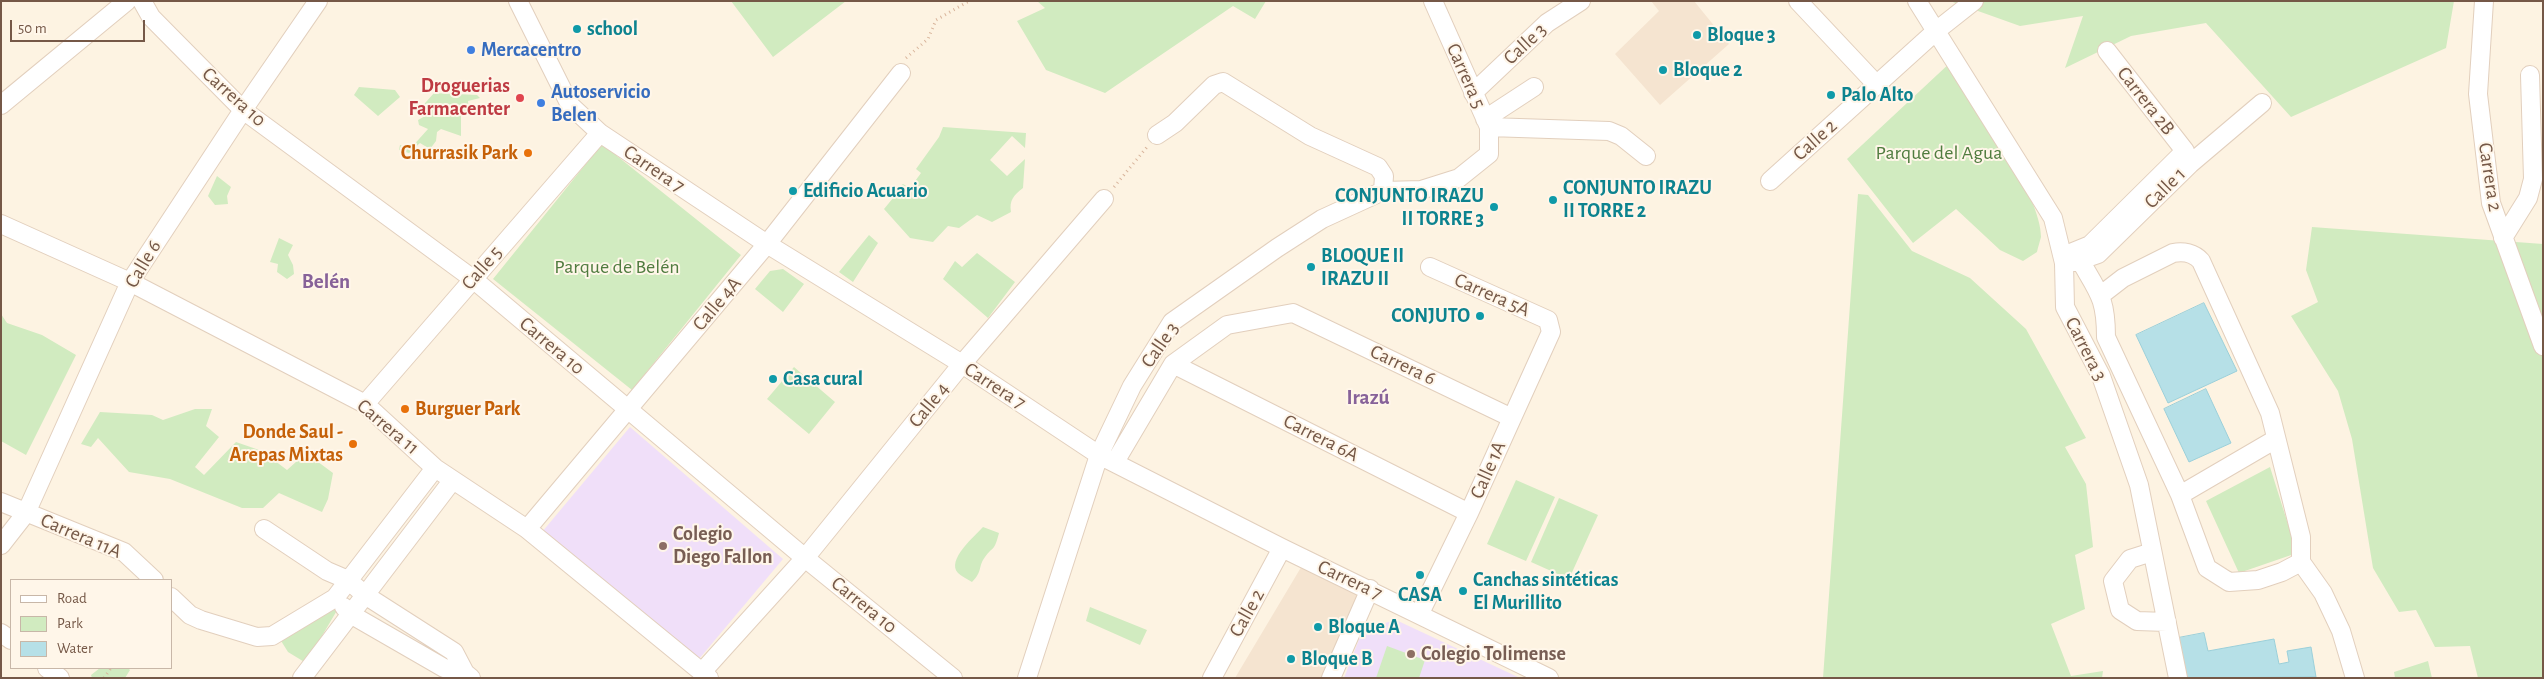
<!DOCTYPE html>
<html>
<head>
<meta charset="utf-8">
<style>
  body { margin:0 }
  #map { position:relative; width:2544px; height:679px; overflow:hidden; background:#fdf3e2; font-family:"Alegreya Sans",sans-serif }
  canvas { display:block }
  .frame { position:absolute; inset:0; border:2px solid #755847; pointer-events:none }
  .legend { position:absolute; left:10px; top:579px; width:162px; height:90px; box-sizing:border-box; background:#fff6e9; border:1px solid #c8b7a8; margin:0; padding:6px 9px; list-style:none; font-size:15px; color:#755847 }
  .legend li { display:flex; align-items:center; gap:10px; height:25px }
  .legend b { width:25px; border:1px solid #c8b7a8 }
  .scale { position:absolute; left:10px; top:20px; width:135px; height:22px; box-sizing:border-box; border:2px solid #755847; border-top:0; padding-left:6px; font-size:15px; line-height:18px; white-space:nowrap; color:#755847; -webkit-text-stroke:4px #fff6e9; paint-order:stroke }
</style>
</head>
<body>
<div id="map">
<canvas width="2544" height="679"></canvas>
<div class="frame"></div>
<ul class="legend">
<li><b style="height:6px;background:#fff"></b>Road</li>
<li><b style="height:14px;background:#d1ebc0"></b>Park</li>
<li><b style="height:14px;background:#b6e0e7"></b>Water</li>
</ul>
<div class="scale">50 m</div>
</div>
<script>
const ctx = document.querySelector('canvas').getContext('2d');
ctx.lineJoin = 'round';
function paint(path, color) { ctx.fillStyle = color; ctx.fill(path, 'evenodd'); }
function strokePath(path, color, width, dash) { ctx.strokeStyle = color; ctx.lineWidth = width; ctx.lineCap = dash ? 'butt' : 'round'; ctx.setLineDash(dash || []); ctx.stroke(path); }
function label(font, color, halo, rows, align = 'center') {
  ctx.font = font + ' "Alegreya Sans",sans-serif'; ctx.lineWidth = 4; ctx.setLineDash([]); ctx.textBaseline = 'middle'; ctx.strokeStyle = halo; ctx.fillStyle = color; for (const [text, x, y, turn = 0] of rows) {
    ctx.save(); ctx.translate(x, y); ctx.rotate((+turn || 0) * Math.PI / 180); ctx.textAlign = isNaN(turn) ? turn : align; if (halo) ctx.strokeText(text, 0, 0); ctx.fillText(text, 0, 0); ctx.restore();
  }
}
const residential = new Path2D(`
  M1651 1H1694L1729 44 1660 105 1615 54 1659 11Z
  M1306 559 1370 589 1331 678H1235Z`);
const education = new Path2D(`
  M630 427 783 559 699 659 542 532Z
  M1396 620 1520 678H1344L1363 629Z`);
const green = new Path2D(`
  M731 1H846L773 57Z
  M1037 1H1266L1255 19 1233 6 1105 93 1046 70 1017 21 1045 8Z
  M1950 1H2454L2446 48 2291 117 2206 23 2131 36 2065 68 2083 16 2020 26Z
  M1952 61C1974 98 2042 197 2041 237 2040 241 2038 247 2037 252L2023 261 2000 250 1956 209 1913 243 1847 159Z
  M359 87 395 90 400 97 378 116 354 95Z
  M434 93 477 95 480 98 468 101 469 113 461 114V136L441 129 437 132 436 141 430 149 420 143 409 153 399 150 400 145 406 146 410 149 428 129 419 125 418 120 427 115 418 111Z
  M943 127 1026 133 1025 148 1012 136 990 160 1007 176 1025 159 1023 188C1014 195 1009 200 1011 212L992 222 977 215 959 228 948 226 933 242 910 238 884 209 898 192 899 187 903 184 910 188 921 173 916 169 939 137Z
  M602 144 741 255 632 390 493 279Z
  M217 176 231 187 227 196 228 204 215 205 208 196Z
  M1858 194 1868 195 1912 251 1970 278 2026 329 2086 438 2065 447 2086 484 2093 547 2075 555 2085 609 2051 624 2071 676 2103 671 2102 678H1823Z
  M2312 227 2543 244V678H2478L2470 646 2435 647 2416 610 2399 612 2373 568 2352 439 2338 391 2291 316 2318 302 2306 270Z
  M869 235 878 243 853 282 839 272Z
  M279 238 293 245 288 255 293 265 294 274 287 279 277 272 278 264 270 262Z
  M977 253 1015 282 988 318 943 279 955 261 962 267Z
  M783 269 804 284 783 312 755 289 770 271Z
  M1 314 7 323 42 335 76 355 26 455 1 441Z
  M794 367 835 402 809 434 767 399Z
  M195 409H212L206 426 219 437 195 467 204 475 236 442 262 451 287 470 306 453 333 473 328 499 322 512 279 493 263 508H242L170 479 129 472 98 438 91 447 81 444 100 412 152 415 163 420Z
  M2270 467 2297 553 2239 573 2206 501Z
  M1516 480 1555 497 1526 561 1487 544Z
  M1559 498 1598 515 1569 579 1531 562Z
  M983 527 999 533C994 552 994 545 985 557 978 566 983 571 972 582 967 579 961 576 958 573 946 560 975 536 983 527Z
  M334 602 339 607 306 663 288 652 278 636Z
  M1090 607 1147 630 1140 645 1086 621Z
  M1387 646 1425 660 1419 678H1376Z
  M2428 661 2432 678H2395L2394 672Z
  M100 668H128L130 670 125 678H92L91 675Z`);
const water = new Path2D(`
  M2204 303 2237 371 2168 403 2136 335Z
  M2206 389 2231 443 2189 462 2164 409Z
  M2204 633 2208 651 2274 639 2279 664 2289 662 2287 651 2311 647 2316 677 2187 678 2178 638Z`);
const path = new Path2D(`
  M906 58 928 39 936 20 969 1
  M1114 187 1147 147
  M104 678 111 668`);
const minor = new Path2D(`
  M142 1 151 17 243 110 473 279 805 558 953 678
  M518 1 570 105 600 133 767 244 962 364 1099 455 1282 548 1549 678
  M1798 1 1876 84
  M1917 1 2053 218 2064 263 2065 307 2101 376 2139 485 2178 678
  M2484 1 2478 94 2491 203 2543 346
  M1473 93 1547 23 1581 1
  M1 105 127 1
  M1485 119 1534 87
  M1489 127 1609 131 1621 136 1646 156
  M1157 135 1175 123 1214 85 1223 82 1310 136 1378 167 1384 176 1383 191
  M1770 181 1936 31 1974 1
  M1 224 130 282 365 404 435 468 527 529 709 678
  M2503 238 2528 198 2533 179 2530 75
  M2063 256 2090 245 2185 151 2107 51
  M2075 262 2098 254 2190 164 2262 103
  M2081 262C2099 293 2106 299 2106 337L2180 495 2207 568 2229 582 2258 580 2282 572 2301 562
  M2101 295 2123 278 2173 253C2183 251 2194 253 2201 261L2270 413 2301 537V562L2323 593 2341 631 2355 678
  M1173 364 1469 513
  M365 404 600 133
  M1115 462 1173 364 1227 325 1293 313 1512 418
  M2180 495 2276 439
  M1 502 124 552 154 580
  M264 529 327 571 348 580 365 595 454 652 465 673 471 678
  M527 529 767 244 901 73
  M1 545 26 513 130 282 243 110 318 1
  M2152 552 2130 559 2113 581 2120 610 2137 621 2167 622
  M171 597 190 615 201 620 257 637 272 636 335 598 435 468
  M344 607 352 615 444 668 465 673
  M1420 613 1469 513 1551 332 1548 320 1430 267
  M1 633 11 640
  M47 668 60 678
  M702 672 805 558 962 364 1104 199
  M302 678 452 481
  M1027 678 1099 455 1132 386 1172 322 1277 248 1322 219 1383 191 1421 190 1459 178 1489 154V127L1433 1
  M1212 678 1282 548
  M1331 678 1370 589`);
const markers = [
  [577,29,5,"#0f9aa8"],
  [1697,35,5,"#0f9aa8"],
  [471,50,5,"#3f7fe0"],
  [1663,70,5,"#0f9aa8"],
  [1831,95,5,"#0f9aa8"],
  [520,98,5,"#e0444e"],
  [541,103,5,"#3f7fe0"],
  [528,153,5,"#e8710a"],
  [793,191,5,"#0f9aa8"],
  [1553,200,5,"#0f9aa8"],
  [1494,207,5,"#0f9aa8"],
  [1311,267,5,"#0f9aa8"],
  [1480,316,5,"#0f9aa8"],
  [773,379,5,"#0f9aa8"],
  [405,409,5,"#e8710a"],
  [353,444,5,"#e8710a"],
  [663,546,5,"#8d6e63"],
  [1420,575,5,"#0f9aa8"],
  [1463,591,5,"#0f9aa8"],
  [1318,627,5,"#0f9aa8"],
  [1411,654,5,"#8d6e63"],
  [1291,659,5,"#0f9aa8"]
];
const cultureNames = [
  ["school",587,29],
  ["Bloque 3",1707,35],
  ["Bloque 2",1673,70],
  ["Palo Alto",1841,95],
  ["CONJUNTO IRAZU",1563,188],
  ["II TORRE 2",1563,211],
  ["Edificio Acuario",803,191],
  ["CONJUNTO IRAZU",1484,196,"right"],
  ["II TORRE 3",1484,219,"right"],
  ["BLOQUE II",1321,256],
  ["IRAZU II",1321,279],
  ["CONJUTO",1470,316,"right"],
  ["Casa cural",783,379],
  ["Canchas sintéticas",1473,580],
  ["El Murillito",1473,603],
  ["CASA",1420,595,"center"],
  ["Bloque A",1328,627],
  ["Bloque B",1301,659]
];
const streetNames = [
  ["Calle 3",1525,44,-43],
  ["Carrera 5",1466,76,66],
  ["Carrera 10",234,97,42],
  ["Carrera 2B",2146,101,52],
  ["Calle 2",1815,140,-42],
  ["Carrera 7",654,169,34],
  ["Carrera 2",2490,177,81],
  ["Calle 1",2165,188,-45],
  ["Calle 6",143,264,-59],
  ["Calle 5",482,268,-49],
  ["Carrera 5A",1492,295,24],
  ["Calle 4A",717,304,-50],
  ["Calle 3",1160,345,-55],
  ["Carrera 10",552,346,40],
  ["Carrera 3",2086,349,63],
  ["Carrera 6",1403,365,25],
  ["Carrera 7",995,386,33],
  ["Calle 4",929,405,-51],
  ["Carrera 11",388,427,40],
  ["Carrera 6A",1321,438,27],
  ["Calle 1A",1488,470,-66],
  ["Carrera 11A",81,536,23],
  ["Carrera 7",1350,580,25],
  ["Carrera 10",864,605,39],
  ["Calle 2",1247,613,-61]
];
const shopNames = [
  ["Mercacentro",481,50],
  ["Autoservicio",551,92],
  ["Belen",551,115]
];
const healthNames = [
  ["Droguerias",510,86],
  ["Farmacenter",510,109]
];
const foodNames = [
  ["Churrasik Park",518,153],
  ["Burguer Park",415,409,"left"],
  ["Donde Saul -",343,432],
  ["Arepas Mixtas",343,455]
];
const parkNames = [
  ["Parque del Agua",1939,153],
  ["Parque de Belén",617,267]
];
const educationNames = [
  ["Colegio",673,534],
  ["Diego Fallon",673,557],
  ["Colegio Tolimense",1421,654]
];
const neighbourhoodNames = [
  ["Belén",326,282],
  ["Irazú",1368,398]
];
paint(residential, '#f5e4d0');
paint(education, '#f0dff9');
paint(green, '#d1ebc0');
paint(water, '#b6e0e7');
strokePath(water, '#9bcfd9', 1);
strokePath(minor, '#e2cfbd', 20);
strokePath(path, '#d8b49b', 3, [1, 4]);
strokePath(minor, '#fff', 18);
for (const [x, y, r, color] of markers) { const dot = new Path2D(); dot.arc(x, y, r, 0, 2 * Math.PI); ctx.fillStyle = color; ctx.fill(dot); strokePath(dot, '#fff6e9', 2); }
label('bold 20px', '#0d838f', '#fff6e9', cultureNames, 'left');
label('20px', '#755847', '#fff6e9', streetNames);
label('bold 20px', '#366cbe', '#fff6e9', shopNames, 'left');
label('bold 20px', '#be3a42', '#fff6e9', healthNames, 'right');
label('bold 20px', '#c56008', '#fff6e9', foodNames, 'right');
label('20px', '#507c3f', '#fff6e9', parkNames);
label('bold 20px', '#785e54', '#fff6e9', educationNames, 'left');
label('bold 21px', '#876299', '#fff6e9', neighbourhoodNames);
</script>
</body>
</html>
